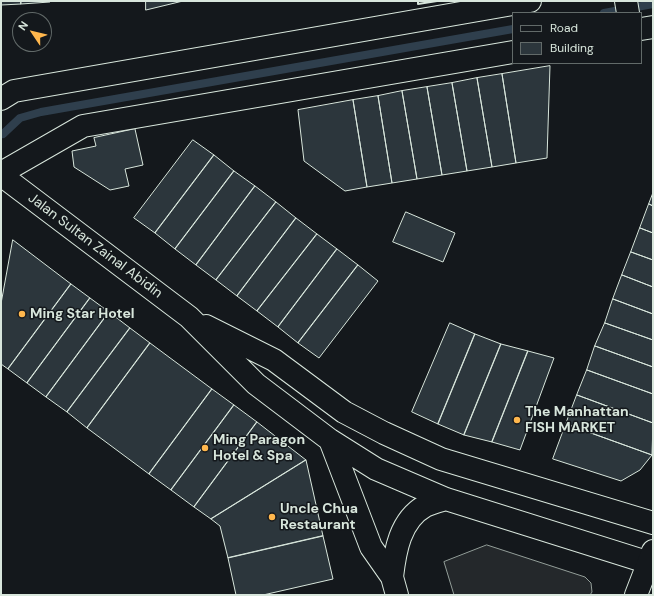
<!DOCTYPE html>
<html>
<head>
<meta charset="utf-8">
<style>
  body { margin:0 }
  #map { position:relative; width:654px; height:596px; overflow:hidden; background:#14181c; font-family:"DM Sans",sans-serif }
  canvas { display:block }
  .frame { position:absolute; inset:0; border:2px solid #d8e6dc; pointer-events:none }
  .legend { position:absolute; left:512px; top:12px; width:130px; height:52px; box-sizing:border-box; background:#14181c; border:1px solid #626a69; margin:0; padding:5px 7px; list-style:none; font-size:12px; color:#d8e6dc }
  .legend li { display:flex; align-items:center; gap:8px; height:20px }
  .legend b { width:20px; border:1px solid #626a69 }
  .north { position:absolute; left:12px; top:12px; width:40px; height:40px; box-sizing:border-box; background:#14181c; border:1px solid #626a69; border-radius:50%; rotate:305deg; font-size:11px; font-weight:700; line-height:16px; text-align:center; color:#d8e6dc }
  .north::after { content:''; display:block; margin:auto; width:14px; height:18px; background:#ffb74d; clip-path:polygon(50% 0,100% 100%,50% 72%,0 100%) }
</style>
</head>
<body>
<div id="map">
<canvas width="654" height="596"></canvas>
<div class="frame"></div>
<ul class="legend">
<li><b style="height:5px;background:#14181c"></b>Road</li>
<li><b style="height:11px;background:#2c363c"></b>Building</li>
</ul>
<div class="north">N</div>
</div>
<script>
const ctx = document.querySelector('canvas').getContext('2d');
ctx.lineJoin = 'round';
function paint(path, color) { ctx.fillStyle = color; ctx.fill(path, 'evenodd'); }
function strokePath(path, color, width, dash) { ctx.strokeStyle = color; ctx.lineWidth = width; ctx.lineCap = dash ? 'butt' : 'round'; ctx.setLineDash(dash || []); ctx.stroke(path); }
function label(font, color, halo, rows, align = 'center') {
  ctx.font = font + ' "DM Sans",sans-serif'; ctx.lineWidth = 3; ctx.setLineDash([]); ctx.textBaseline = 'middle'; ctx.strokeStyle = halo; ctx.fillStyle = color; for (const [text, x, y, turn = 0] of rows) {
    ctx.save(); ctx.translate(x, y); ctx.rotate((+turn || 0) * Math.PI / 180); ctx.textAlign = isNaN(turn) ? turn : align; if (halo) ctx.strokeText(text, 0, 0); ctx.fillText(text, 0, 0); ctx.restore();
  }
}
const parking = new Path2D(`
  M487 545 585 577 591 583 592 592 590 595H454L444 562Z`);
const stream = new Path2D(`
  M604 13 653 4
  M3 134 20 118 41 112 513 29`);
const building = new Path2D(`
  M1 1H21V4L1 5Z
  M21 1H50V2L21 4Z
  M146 1H183L146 10Z
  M550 66 547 158 516 163 502 74Z
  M502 74 516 163 492 167 477 78Z
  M477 78 492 167 467 171 452 83Z
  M452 83 467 171 442 175 427 87Z
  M427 87 442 175 417 179 402 91Z
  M402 91 417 179 392 183 378 96Z
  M378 96 392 183 367 187 353 100Z
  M353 100 367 187 345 191 304 161 298 110Z
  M135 129 143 165 125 169 129 186 110 190 74 167 72 151 96 146 94 138Z
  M193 140 214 155 155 233 134 218Z
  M214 155 234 171 175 249 155 233Z
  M234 171 255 186 196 265 175 249Z
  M255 186 276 202 216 280 196 265Z
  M653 193V206L649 204Z
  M276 202 296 218 237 296 216 280Z
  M649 204 653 206V233L640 228Z
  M406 212 455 233 443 262 393 242Z
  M296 218 317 234 257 311 237 296Z
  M640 228 653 233V260L631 252Z
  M317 234 337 249 278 327 257 311Z
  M13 240 71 284 8 369 1 364V304Z
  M337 249 358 265 298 343 278 327Z
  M631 252 653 260V287L622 275Z
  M358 265 378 281 319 358 298 343Z
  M622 275 653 287V314L613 299Z
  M71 284 90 298 27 383 8 369Z
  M90 298 109 312 46 397 27 383Z
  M613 299 653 314V340L605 323Z
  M109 312 130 328 67 412 46 397Z
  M450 323 475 334 438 424 412 412Z
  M605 323 653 340V367L595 346Z
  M130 328 150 343 87 428 67 412Z
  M475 334 501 344 464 435 438 424Z
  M150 343 212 389 149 474 87 428Z
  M501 344 528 351 492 442 464 435Z
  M595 346 653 367V394L587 370Z
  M528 351 554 358 520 450 492 442Z
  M587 370 653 394V423L577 395Z
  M212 389 234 405 171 490 149 474Z
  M577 395 653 423 652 455 566 424Z
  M234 405 257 422 194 507 171 490Z
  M257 422 306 460 211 519 194 507Z
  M566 424 652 455 640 470 621 481 553 459Z
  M306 460 323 536 228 558 220 526 211 519Z
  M323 536 333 579 263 595H236L228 558Z`);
const minor = new Path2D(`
  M626 1 628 13
  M641 29 653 27
  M1 99 14 91 530 1
  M1 173 83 126 513 52
  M1 175 189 317 256 384 330 440 376 469 446 499 653 564
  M206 326 274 360 344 412 384 433 441 459 653 523
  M330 440 371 547 392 577 397 595
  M392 577C395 551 400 520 425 506 431 503 439 501 446 499`);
const major = new Path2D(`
  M636 595 653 551`);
const wall = new Path2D(`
  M418 1V4L437 1`);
const markers = [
  [22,314,4,"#ffb74d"],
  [517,420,4,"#ffb74d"],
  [205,448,4,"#ffb74d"],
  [272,517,4,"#ffb74d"]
];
const streetNames = [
  ["Jalan Sultan Zainal Abidin",95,246,37]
];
const poiNames = [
  ["Ming Star Hotel",30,314],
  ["The Manhattan",525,412],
  ["FISH MARKET",525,428],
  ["Ming Paragon",213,440],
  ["Hotel & Spa",213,456],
  ["Uncle Chua",280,509],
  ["Restaurant",280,525]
];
paint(parking, '#24282b');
strokePath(parking, '#939e99', 1);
strokePath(stream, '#2f3f4d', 8);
paint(building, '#2c363c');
strokePath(building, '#d8e6dc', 1);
strokePath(minor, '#d8e6dc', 24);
strokePath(major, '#d8e6dc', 24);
strokePath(minor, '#14181c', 22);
strokePath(major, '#14181c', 22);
strokePath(wall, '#d8e6dc', 2);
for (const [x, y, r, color] of markers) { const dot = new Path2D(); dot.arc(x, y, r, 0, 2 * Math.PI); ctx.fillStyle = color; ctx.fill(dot); strokePath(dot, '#14181c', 1.5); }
label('14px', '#d8e6dc', '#14181c', streetNames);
label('bold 14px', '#d8e6dc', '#14181c', poiNames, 'left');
</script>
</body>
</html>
